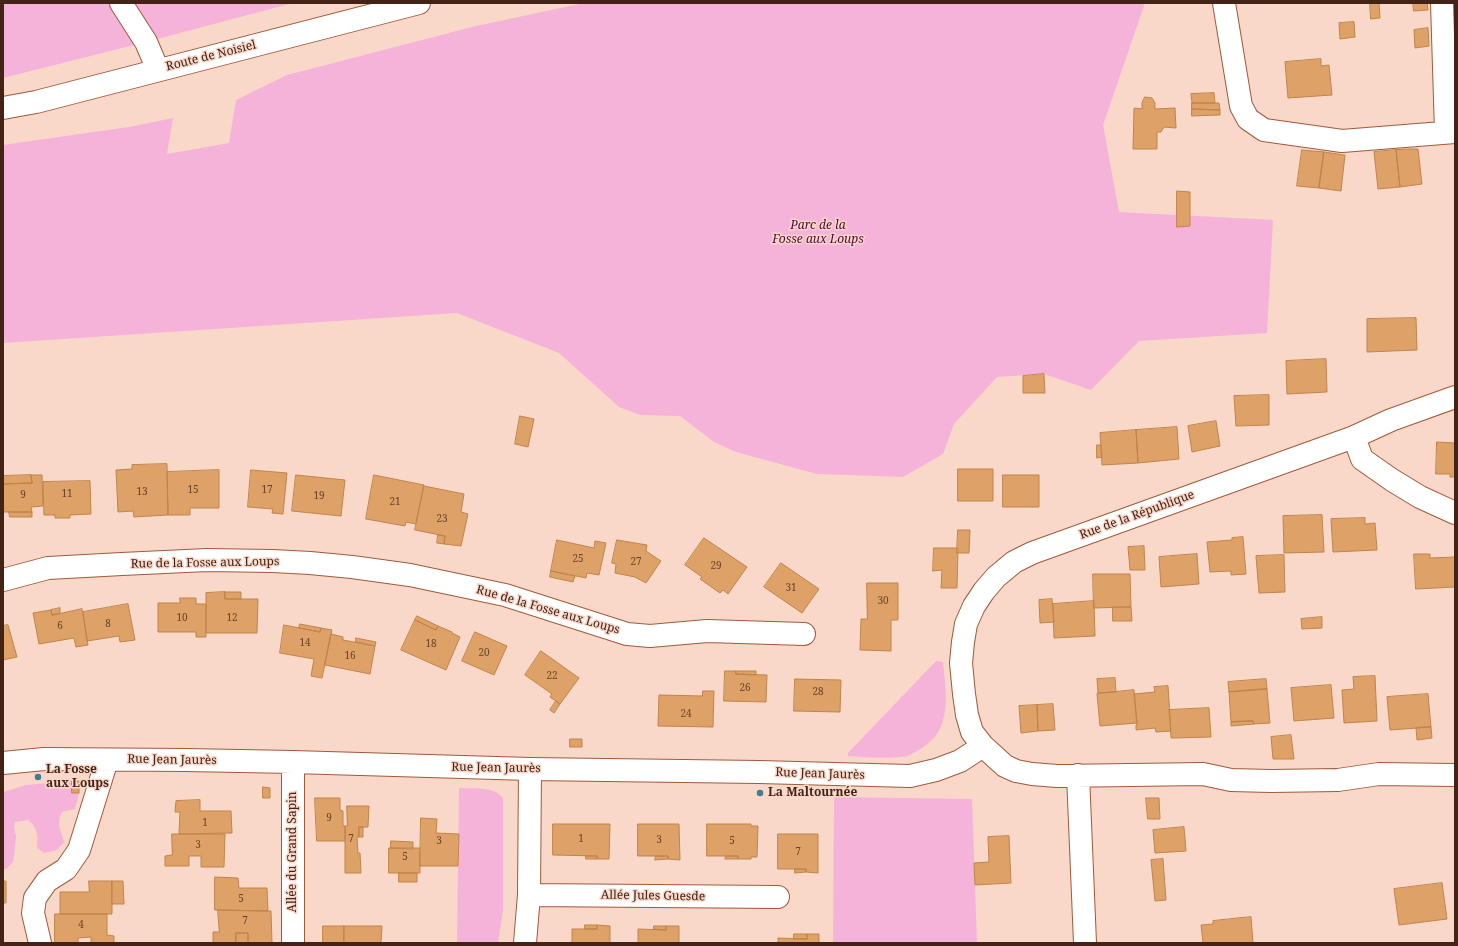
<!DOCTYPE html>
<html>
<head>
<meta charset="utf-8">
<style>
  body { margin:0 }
  #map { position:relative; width:1458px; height:946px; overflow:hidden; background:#f9d8ca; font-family:"Noto Serif",serif }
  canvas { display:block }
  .frame { position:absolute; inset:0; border:4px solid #422316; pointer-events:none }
</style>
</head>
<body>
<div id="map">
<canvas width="1458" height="946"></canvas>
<div class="frame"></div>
</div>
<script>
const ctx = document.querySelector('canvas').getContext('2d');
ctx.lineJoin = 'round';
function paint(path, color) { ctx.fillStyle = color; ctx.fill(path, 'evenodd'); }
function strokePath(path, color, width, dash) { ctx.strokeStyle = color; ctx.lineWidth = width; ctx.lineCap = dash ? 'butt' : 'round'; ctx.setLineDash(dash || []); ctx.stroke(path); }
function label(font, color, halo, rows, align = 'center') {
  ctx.font = font + ' "Noto Serif",serif'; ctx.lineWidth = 3; ctx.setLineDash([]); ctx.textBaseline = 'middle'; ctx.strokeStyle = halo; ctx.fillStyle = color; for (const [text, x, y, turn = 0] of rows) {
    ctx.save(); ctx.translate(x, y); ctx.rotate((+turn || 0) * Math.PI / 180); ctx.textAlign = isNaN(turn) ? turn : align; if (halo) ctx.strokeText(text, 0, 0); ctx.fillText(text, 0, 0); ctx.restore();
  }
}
const green = new Path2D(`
  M3 3H293L146 42 3 78Z
  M584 3H1145L1103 125 1119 212 1273 220 1267 333 1139 341 1091 390 1044 374 997 377 954 424 943 454 903 477 817 474 736 452 714 442 680 416 640 415 619 407 559 353 457 313 3 343V145L129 127 173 118 167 154 229 143 236 100 287 75 476 26Z
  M936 661 943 662C946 693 953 729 922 748 915 752 908 757 900 757 882 759 865 757 848 756V753Z
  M72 781V793H79L75 809 62 812C56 825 61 829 64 842L57 850 44 853 37 848C38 836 38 828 28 820L15 822 14 827 16 836 15 848 13 862 6 869H3V792L26 785Z
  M459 788C473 789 494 786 503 798V910L498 943H457Z
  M834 797 972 799 977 943H833Z`);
const building = new Path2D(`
  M1370 3H1379L1380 18 1371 19Z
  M1413 3H1427L1428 10 1414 11Z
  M1354 22 1355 37 1340 39 1339 23Z
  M1428 28 1429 46 1415 48 1414 30Z
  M1321 59V66L1329 65 1332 95 1288 98 1285 62Z
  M1214 93 1215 103H1192L1191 94Z
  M1145 97 1152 98 1155 103V109L1175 108 1176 128 1164 127 1161 132H1157V149H1133L1134 108 1142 109V103Z
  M1192 103H1219L1220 110 1192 109Z
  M1192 109 1220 110V115L1192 116Z
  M1408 149H1418L1422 184 1400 187 1396 150Z
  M1302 150 1324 152 1319 188 1297 186Z
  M1396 150 1400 187 1378 189 1374 152Z
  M1324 152 1345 155 1341 191 1319 188Z
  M1177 191 1190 192V226L1177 227Z
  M1416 318 1417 350 1367 352V319Z
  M1326 359 1327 392 1287 394 1286 361Z
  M1044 374 1045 393H1023V376Z
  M1269 395V425L1236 426 1234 396Z
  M520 416 534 419 528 447 515 444Z
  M1216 421 1220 446 1192 452 1188 426Z
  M1177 427 1179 459 1138 463 1136 430Z
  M1136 430 1138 463 1102 465 1100 433Z
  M1437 442 1455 443V477H1450V474H1436Z
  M1097 445H1101L1102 457 1097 458Z
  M167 464 168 515 134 517 133 511 118 512 116 470 132 469V465Z
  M958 469H993V501H958Z
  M219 470V508H190V515H168L167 472Z
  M251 470 287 473 283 514 272 513 273 509 248 507Z
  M31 475H42L43 506 31 507 32 512H3V484L32 483Z
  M31 475 32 483 3 484V476Z
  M296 475 345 480 341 516 292 511Z
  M374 475 424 485 416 524 406 522 405 526 366 519Z
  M1003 475H1039V507H1003Z
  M90 481 91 514 70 515V518H55V515H44L43 482Z
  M424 486 464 494 461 512 468 514 461 546 444 544 445 536 415 530Z
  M9 512H32V517H10Z
  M1322 515 1324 552 1284 553 1283 516Z
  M1365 518V524L1375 523 1377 550 1333 552 1331 519Z
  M958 530H970L969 553H957Z
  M438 535 445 536 444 544 437 543Z
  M1243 537 1246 574 1231 575V571L1210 572 1207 542 1232 540V538Z
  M704 538 747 567 728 594 723 590 720 593 700 579 702 577 685 565Z
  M557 540 594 548 595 541 606 543 599 575 587 573 586 578 551 571Z
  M617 540 647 545 646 551 661 561 646 583 635 577 615 573 616 564 612 563Z
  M1144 546 1145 570H1130L1128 547Z
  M934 548H958L957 588H941L942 570 933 571Z
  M1197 554 1199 584 1161 587 1159 557Z
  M1414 554H1430V558L1455 557V587L1416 589Z
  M1284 555 1285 592 1259 593 1256 556Z
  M781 563 819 589 802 613 764 587Z
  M551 571 575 576 573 582 550 577Z
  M1093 574H1130L1131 607 1094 608Z
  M867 583H898V620H891V651L860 650 861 619H867Z
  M225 592H241V599H225Z
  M225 592V599H258L257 633H206V593Z
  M180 598H196V604H206V637H196V632H158V603H180Z
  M1052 599 1054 622 1040 623 1039 600Z
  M1094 601 1095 636 1054 638 1053 604Z
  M128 604 135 640 120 642 119 636 87 641 83 612Z
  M1113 607H1131L1132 621H1113Z
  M60 608V613L52 615 51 610Z
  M82 609 88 645 76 647 74 638 39 644 33 613 51 610 52 615Z
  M417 616 438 626 436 630 415 620Z
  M1322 617V628L1302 629 1301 619Z
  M415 620 436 630 438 626 452 632V633L460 637 446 670 401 650Z
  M300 624 321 628 320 632 299 628Z
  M8 625 17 657 3 660V626Z
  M284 625 320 632 321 628 332 630 322 678 311 676 314 659 280 653Z
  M475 632 507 646 494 675 462 661Z
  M331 634 343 637V640L375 646 370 674 325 665Z
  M356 638 376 642 375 646 356 642Z
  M541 651 579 678 560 704 550 697 552 694 525 675Z
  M725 671H736V674L767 675 766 702 724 701Z
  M736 671H756V675L736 674Z
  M1375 676 1377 721 1344 723 1342 690 1354 689 1353 677Z
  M1115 678 1116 692 1098 693 1097 679Z
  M795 679 841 680 840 712 794 711Z
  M1266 679 1267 689 1229 692 1228 682Z
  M1331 685 1334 718 1294 721 1291 688Z
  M1168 686 1171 731 1156 732 1155 728 1136 730V725H1137L1134 694 1155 692 1154 687Z
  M1267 689 1270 723 1254 724 1253 721 1231 722 1229 692Z
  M1134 690 1137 723 1100 726 1097 694Z
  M703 691H714L713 727 658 726 659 695 702 696Z
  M1428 694 1431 727 1390 730 1387 697Z
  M556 701 560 704 554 713 550 710Z
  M1053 704 1055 730 1038 731 1037 705Z
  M1037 705 1038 731 1021 733 1019 706Z
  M1209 708 1211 737 1171 738 1169 710Z
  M1253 721 1254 724 1231 726V722Z
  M1431 727 1432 738 1417 740 1416 728Z
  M1291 735 1294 759H1273L1271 737Z
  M570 739H582V747H570Z
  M72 781H79V793H72Z
  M263 787 270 788V798H263Z
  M315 798H340V810L343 811V826H345V841H317Z
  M1146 798H1159L1160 819H1148Z
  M200 800V811H231L232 833 179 834 180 812H175L176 801Z
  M347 806H369L368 827H359V837H357L358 853H360L361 873H345V826H347Z
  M421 818 437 819 436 833 459 834 458 866H420Z
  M553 824H610L609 859H597V856L553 855Z
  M638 824H679L680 860 668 859V856H638Z
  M707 824H751V826H758L757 857H751V859H738V856H707Z
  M359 827H363V837H359Z
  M1184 827 1186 851 1155 853 1153 830Z
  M172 834H225L224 867H201V856H189V866H165V856L172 855Z
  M778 834H818V873L806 872V869H778Z
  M1009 836 1011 883 975 885 974 863 989 862 988 837Z
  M391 841 413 842V849L391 848Z
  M389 848H420V873H389Z
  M586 856H597V859H586Z
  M656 856H668V859L655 860Z
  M726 856H738V859H725Z
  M1163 859 1166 900 1155 901 1151 860Z
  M795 869H806V872L795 873Z
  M399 873H417V882H399Z
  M215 877 238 878 239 888H267L268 911 215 910Z
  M3 881H6V903H3Z
  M89 881H112V914H60V892H89Z
  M112 881H123L124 904H112Z
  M1442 883 1447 919 1399 925 1394 889Z
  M218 910 271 911 272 943H248V933H236V943H213V932H219Z
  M55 914H107V935L114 936V943H91V937L78 938V943H55Z
  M1251 917 1253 943H1203L1201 925 1213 924V921Z
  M585 925H597V929H585Z
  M597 925 610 926V943H572V929H597Z
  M323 926H344V943H323Z
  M344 926H382L381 943H344Z
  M654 926H666V930L654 929Z
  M666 926H679V943H638V929L666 930Z
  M236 933H248V943H236Z
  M794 934H807V939H794Z
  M807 934H819V943H778V938L807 939Z`);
const minor = new Path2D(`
  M121 3 146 42 158 70
  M1224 3 1241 106 1248 119 1264 130 1342 141 1455 132
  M1442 3 1446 132
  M1455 397 1391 420 1354 437 1032 553 1014 562 996 577 984 591 974 606 966 624 963 642 961 663 964 694 967 715 972 732 983 746 1005 766 1016 771 1032 774 1057 776 1203 774 1231 780 1271 781 1338 780 1379 774 1455 775
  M1354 437 1362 459 1392 480 1420 497 1455 513
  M3 580 48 568 122 564 207 560 273 561 310 563 352 567 410 575 505 595 627 634 650 636 707 631 804 634
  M293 762V943
  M3 763 44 759 186 760 293 762 530 769 759 772 910 776 936 770 960 761 983 746
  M1078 775 1085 943
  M529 895 778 897
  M40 943 33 913 35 898 47 881 66 869 79 850 107 760
  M525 943 529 895 530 769`);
const major = new Path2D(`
  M3 108 36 102 419 3`);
const markers = [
  [38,777,4,"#417e94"],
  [760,793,4,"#417e94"]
];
const numberNames = [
  ["15",193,490],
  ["17",267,490],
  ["13",142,492],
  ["11",67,494],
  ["9",23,495],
  ["19",319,496],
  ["21",395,502],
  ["23",442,519],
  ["25",578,559],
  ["27",636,562],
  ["29",716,566],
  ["31",791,588],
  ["30",883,601],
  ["10",182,618],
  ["12",232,618],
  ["8",108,624],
  ["6",60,626],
  ["14",305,643],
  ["18",431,644],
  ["20",484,653],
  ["16",350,656],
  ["22",552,676],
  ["26",745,688],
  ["28",818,692],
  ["24",686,714],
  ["9",329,818],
  ["1",205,823],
  ["7",351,839],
  ["1",581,839],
  ["3",659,840],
  ["3",439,841],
  ["5",732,841],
  ["3",198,845],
  ["7",798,852],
  ["5",405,857],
  ["5",241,899],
  ["7",245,921],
  ["4",81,925]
];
const streetNames = [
  ["Route de Noisiel",211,56,-14],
  ["Rue de la République",1137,515,-20],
  ["Rue de la Fosse aux Loups",205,563,-1],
  ["Rue de la Fosse aux Loups",548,610,16],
  ["Rue Jean Jaurès",172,760,1],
  ["Rue Jean Jaurès",496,768,1],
  ["Rue Jean Jaurès",820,774,2],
  ["Allée du Grand Sapin",293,852,-90],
  ["Allée Jules Guesde",653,896,1]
];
const parkNames = [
  ["Parc de la",818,226],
  ["Fosse aux Loups",818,240]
];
const poiNames = [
  ["La Fosse",46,770],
  ["aux Loups",46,784],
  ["La Maltournée",768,793]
];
paint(green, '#f5b3d9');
paint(building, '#dea167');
strokePath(building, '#c0844a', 1);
strokePath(minor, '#a15939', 24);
strokePath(major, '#a15939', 24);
strokePath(minor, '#fff', 22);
strokePath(major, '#fff', 22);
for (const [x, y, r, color] of markers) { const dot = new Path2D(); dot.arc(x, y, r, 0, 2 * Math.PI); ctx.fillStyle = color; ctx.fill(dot); strokePath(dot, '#f9d8ca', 1.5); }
label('10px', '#69422a', null, numberNames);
label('12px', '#422316', '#f9d8ca', streetNames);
label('italic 12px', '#4e0539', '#f9d8ca', parkNames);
label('bold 12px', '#422316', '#f9d8ca', poiNames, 'left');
</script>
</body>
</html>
